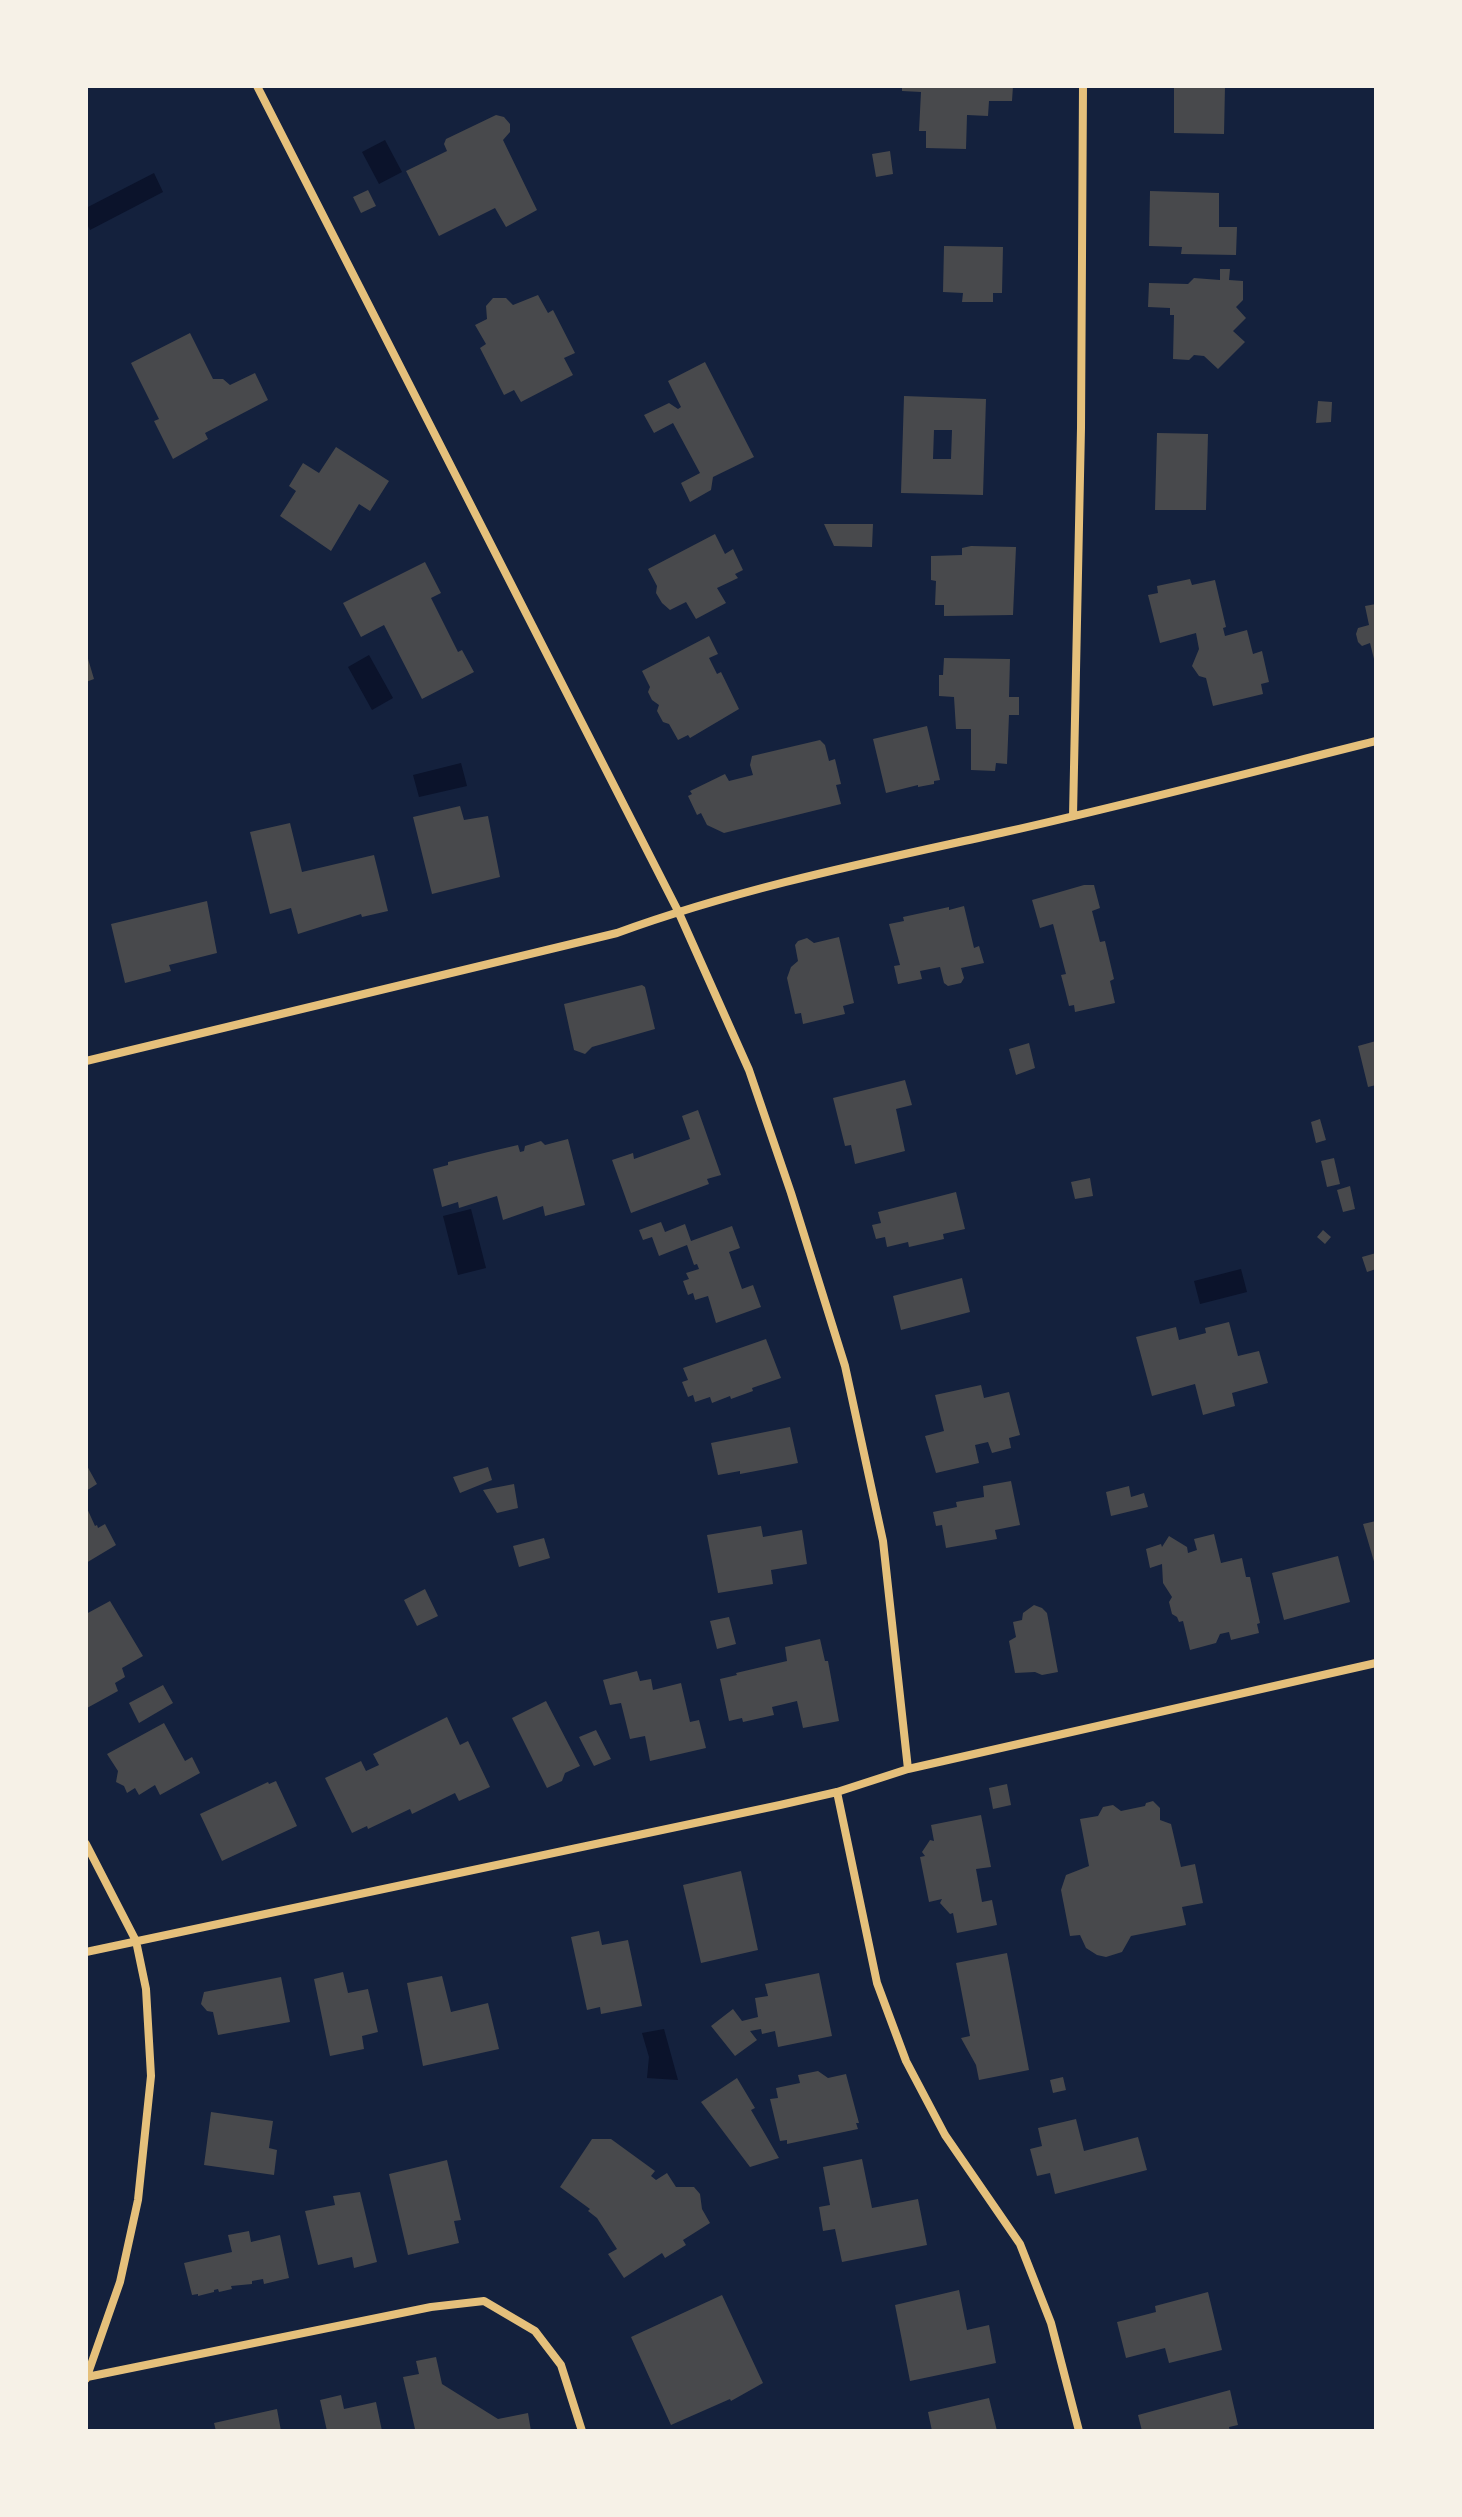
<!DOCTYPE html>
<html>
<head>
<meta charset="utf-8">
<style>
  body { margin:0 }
  #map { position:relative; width:1462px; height:2517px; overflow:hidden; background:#14213d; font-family:"Work Sans",sans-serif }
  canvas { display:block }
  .frame { position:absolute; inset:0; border:88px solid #f6f1e7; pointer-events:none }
</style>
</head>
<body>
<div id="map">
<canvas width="1462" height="2517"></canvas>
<div class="frame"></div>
</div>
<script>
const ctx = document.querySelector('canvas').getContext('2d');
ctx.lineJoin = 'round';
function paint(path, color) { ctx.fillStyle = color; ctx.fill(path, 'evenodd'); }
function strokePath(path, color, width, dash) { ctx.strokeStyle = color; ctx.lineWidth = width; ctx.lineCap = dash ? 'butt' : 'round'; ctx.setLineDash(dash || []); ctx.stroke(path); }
const water = new Path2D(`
  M385 140 402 172 379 184 362 152Z
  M154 173 163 192 90 230 86 222V208Z
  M369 655 393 698 372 710 348 667Z
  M461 763 467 786 419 797 413 775Z
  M471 1209 486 1268 458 1275 443 1216Z
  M1241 1269 1247 1292 1200 1304 1194 1281Z
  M664 2029 678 2080 647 2078 649 2057 642 2033Z`);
const building = new Path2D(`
  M902 86H1013L1012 101H989L988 116 967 115 966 149 926 148V131H919L921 92 902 91Z
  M1174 86H1225L1224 134 1174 133Z
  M496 115 504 117 510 124V132L503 140 537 210 506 227 495 208 439 236 406 171 447 151 444 144 446 139Z
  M890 151 893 174 876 177 872 154Z
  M368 190 376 206 361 213 353 197Z
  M1150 191 1219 193V227H1237L1236 255 1181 254 1182 247 1149 246Z
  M944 246 1003 247 1002 293H993V302H962L963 293 943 292Z
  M1220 269H1230L1229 280 1243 281V300L1236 307 1246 318 1233 331 1245 342 1218 369 1204 356 1194 355 1189 360 1173 359 1174 315H1170V308L1148 307 1149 283 1188 284 1194 278 1220 280Z
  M538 295 548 313 553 310 575 353 564 358 573 375 521 402 514 390 504 395 480 348 486 344 475 325 487 319 486 306 493 298H506L513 305Z
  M190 333 213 379H223L230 385 255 373 268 400 205 433 208 439 173 459 154 421 159 419 131 363Z
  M705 362 754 457 713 477 711 490 690 502 681 483 700 473 673 423 654 433 644 415 669 403 678 409 681 407 668 381Z
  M904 396 986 399 983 495 901 493ZM934 430H952L951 459H933Z
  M1318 401 1332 402 1331 422 1316 423Z
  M1157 433 1208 434 1206 510H1155Z
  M336 447 389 481 370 511 359 504 331 551 280 516 296 491 289 486 303 463 319 473Z
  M824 524H873L872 547 834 546Z
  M715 534 725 554 733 549 743 570 735 574 738 578 717 588 726 603 696 619 686 602 670 610 662 603 656 593 657 586 648 569Z
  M971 546 1016 547 1013 615 944 616V605H935L936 581 931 580V556L962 555V548Z
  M425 562 441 593 431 598 458 652 462 650 474 672 422 699 384 625 361 637 343 603Z
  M1190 579 1192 585 1215 580 1226 627 1223 628 1225 636 1247 630 1253 654 1262 651 1269 682 1261 684 1263 694 1213 706 1206 678 1199 676 1192 666 1199 649 1196 633 1160 643 1148 595 1158 593 1157 586Z
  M1376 604V663H1375L1370 643 1362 646 1358 642 1356 634 1358 628 1369 625 1365 606Z
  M709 636 718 654 709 658 717 674 721 672 739 709 690 738 688 735 678 740 669 724 663 722 657 711 659 705 652 700 648 692 650 687 642 671Z
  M86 652 94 679 86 682Z
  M944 658 1010 659 1009 697H1019V715H1009L1007 764 996 763 995 771 971 770V729H956L954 697 939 696V675H943Z
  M927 726 940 780 934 781V784L918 787V785L886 793 873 739Z
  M820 740 825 745 829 761 835 759 841 784 836 785 841 804 724 833 707 825 701 813 697 815 688 796 692 794 690 791 725 774 729 781 753 775 750 765 752 756Z
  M460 806 464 820 488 816 500 877 432 894 413 817Z
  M290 823 302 872 374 855 388 911 362 917 361 914 298 934 291 908 270 914 250 832Z
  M1084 885H1094L1100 908 1092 911 1100 942 1105 941 1114 979 1110 981 1115 1003 1075 1012 1074 1005 1069 1006 1065 990 1061 975 1066 974 1053 924 1040 928 1032 900Z
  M207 901 217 953 169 965 171 971 125 983 111 924Z
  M964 906 974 948 979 946 984 963 961 968 964 978 961 983 948 986 944 983 940 967 920 971 922 979 898 984 894 966 900 965 889 924 904 921 903 917 949 907V910Z
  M839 937 854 1003 843 1006 845 1014 803 1024 801 1013 795 1014 787 978 791 967 798 961 795 945 798 941 807 938 814 943Z
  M642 985 645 987 655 1029 592 1047 585 1054 574 1050 564 1004Z
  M1376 1041V1085L1368 1087 1358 1046Z
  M1029 1043 1035 1068 1016 1075 1009 1049Z
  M905 1080 912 1105 896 1109 905 1151 855 1164 851 1145 845 1146 833 1098Z
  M698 1110 721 1175 707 1179 709 1184 631 1213 612 1160 633 1153 634 1159 690 1139 682 1116Z
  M1320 1119 1326 1140 1316 1143 1311 1122Z
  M568 1139 585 1205 545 1216 543 1206 503 1220 497 1196 459 1208 458 1202 442 1207 433 1169 448 1165V1162L488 1152 518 1145 520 1152 524 1151 525 1146 541 1141 545 1145Z
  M1334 1158 1340 1184 1327 1187 1321 1161Z
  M1090 1178 1093 1196 1075 1199 1071 1182Z
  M1350 1186 1355 1209 1343 1212 1337 1190Z
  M956 1192 965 1229 943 1234 944 1239 909 1247 908 1242 887 1247 885 1237 876 1239 872 1225 881 1223 878 1212Z
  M661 1222 665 1232 685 1224 691 1241 732 1226 740 1248 729 1252 742 1289 753 1285 761 1307 716 1323 708 1296 695 1300 693 1293 688 1295 683 1281 689 1279 686 1273 699 1269 697 1264 694 1265 687 1245 659 1256 652 1237 643 1240 639 1230Z
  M1323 1230 1331 1237 1325 1244 1317 1237Z
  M1376 1253V1269L1367 1272 1362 1257Z
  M962 1278 970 1312 901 1330 893 1296Z
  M1229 1322 1238 1356 1259 1351 1268 1383 1232 1393 1235 1406 1203 1415 1195 1384 1152 1396 1136 1337 1176 1327 1179 1340 1206 1333 1205 1328Z
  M766 1339 781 1378 752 1388 753 1391 731 1399 730 1396 712 1403 710 1397 695 1402 693 1395 688 1397 682 1382 688 1380 683 1368Z
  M981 1385 984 1398 1009 1392 1020 1435 1009 1438 1011 1448 992 1453 988 1442 975 1445 979 1463 936 1473 925 1436 944 1431 935 1395Z
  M790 1427 798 1463 740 1474V1471L718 1475 711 1443Z
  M86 1464 97 1484 86 1491Z
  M488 1467 492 1480 460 1493 453 1477Z
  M1011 1481 1020 1525 995 1530 997 1539 946 1548 942 1525 936 1526 933 1512 957 1507 956 1502 984 1497 983 1486Z
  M514 1484 518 1508 497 1513 483 1490Z
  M1129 1486 1131 1497 1144 1493 1148 1507 1111 1516 1106 1492Z
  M86 1506 95 1526 97 1525 98 1528 105 1524 116 1545 86 1563Z
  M1376 1521V1565H1375L1363 1524Z
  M761 1526 763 1537 802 1530 807 1564 771 1570 773 1584 718 1593 707 1535Z
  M1214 1534 1221 1563 1242 1558 1246 1577H1250L1260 1623 1257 1624 1259 1633 1231 1640 1229 1632 1220 1634 1216 1643 1190 1650 1183 1621 1179 1622 1177 1617 1172 1614 1169 1602 1172 1597 1163 1583 1162 1564 1150 1568 1146 1549 1161 1544 1162 1547 1169 1536 1187 1547 1188 1553 1197 1550 1194 1539Z
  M544 1538 550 1558 519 1567 513 1546Z
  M1338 1556 1350 1602 1284 1620 1272 1573Z
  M425 1589 438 1616 417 1626 404 1600Z
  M110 1601 143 1656 122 1668 125 1677 115 1683 118 1691 87 1708 86 1614Z
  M1034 1605 1042 1608 1047 1613 1058 1672 1042 1675 1035 1672 1015 1673 1009 1641 1016 1637 1013 1622 1022 1620 1023 1613Z
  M729 1617 736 1644 717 1649 710 1621Z
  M820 1639 825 1661H828L839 1721 803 1728 797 1701 772 1707 774 1715 743 1722 742 1718 729 1721 720 1679 737 1675 736 1673 787 1661 785 1647Z
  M637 1671 640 1681 651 1679 653 1690 681 1683 690 1722 699 1720 706 1748 650 1761 645 1736 630 1739 621 1703 610 1705 603 1680Z
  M163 1685 173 1703 139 1723 129 1703Z
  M546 1701 580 1766 565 1773 562 1781 547 1788 512 1718Z
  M447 1717 460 1745 468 1741 490 1787 459 1801 455 1793 412 1814 410 1809 368 1829 367 1826 352 1833 325 1778 361 1761 366 1771 379 1765 373 1754Z
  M164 1723 185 1761 192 1757 200 1773 160 1795 155 1785 139 1795 135 1788 127 1793 124 1786 116 1782 118 1771 107 1754Z
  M596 1730 611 1759 594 1766 579 1737Z
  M276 1781 297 1826 222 1861 200 1814 268 1782 269 1784Z
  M1007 1784 1011 1805 993 1809 989 1788Z
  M1153 1801 1160 1808V1820L1171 1824 1181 1867 1195 1864 1203 1903 1182 1907 1186 1925 1131 1936 1122 1952 1106 1957 1097 1955 1086 1948 1080 1935 1070 1936 1061 1890 1066 1875 1089 1866 1080 1819 1098 1816 1103 1807 1113 1805 1121 1811 1145 1806 1146 1803Z
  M981 1815 991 1867 976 1869 982 1902 992 1900 997 1925 957 1933 953 1913 950 1914 940 1903 942 1899 929 1902 920 1857 925 1856 922 1852 930 1840 934 1841 931 1825Z
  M741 1871 758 1950 701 1963 683 1885Z
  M599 1931 602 1945 628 1940 642 2006 601 2014 600 2007 587 2010 571 1937Z
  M1007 1953 1029 2070 979 2080 976 2065 961 2038 970 2036 956 1963Z
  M343 1972 348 1993 368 1989 378 2032 362 2036 364 2049 330 2056 314 1979Z
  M819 1973 832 2036 778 2047 775 2031 762 2034 761 2029 750 2031 757 2040 735 2056 711 2026 733 2009 742 2021 758 2017 755 1998 768 1996 765 1984Z
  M442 1976 451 2012 488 2003 499 2049 423 2066 407 1983Z
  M281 1977 290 2022 218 2035 213 2012 207 2011 201 2004 204 1992Z
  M818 2071 828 2078 846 2074 859 2123H856L858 2129 787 2144V2140L780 2141 770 2099 778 2098 776 2088 800 2083 798 2075Z
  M1063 2077 1066 2090 1053 2093 1050 2080Z
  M737 2078 755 2108 751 2110 779 2158 750 2167 701 2102Z
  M211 2112 273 2121 269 2148 277 2150 274 2175 204 2165Z
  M1076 2119 1084 2151 1138 2137 1147 2170 1055 2194 1050 2173 1037 2176 1030 2149 1042 2146 1038 2128Z
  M592 2139H611L655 2171 651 2176 656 2180 667 2173 676 2187H694L700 2194 702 2209 710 2223 683 2240 686 2245 665 2258 662 2253 624 2278 608 2254 617 2249 597 2218 588 2211 590 2209 560 2187Z
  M862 2159 872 2208 918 2199 927 2245 842 2262 835 2229 823 2231 819 2207 830 2205 823 2167Z
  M447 2160 461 2220 454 2221 459 2243 408 2255 389 2174Z
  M360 2192 377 2262 354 2268 352 2257 318 2265 305 2211 335 2205 333 2196Z
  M249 2231 251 2242 280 2235 289 2278 264 2284 263 2279 252 2281V2284L231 2286 232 2289 219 2292 218 2289 214 2290V2292L198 2296V2294L192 2295 184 2263 232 2252 228 2235Z
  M959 2290 967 2330 989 2325 996 2363 910 2381 895 2305Z
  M1208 2292 1222 2350 1169 2363 1165 2348 1126 2358 1117 2322 1156 2312 1155 2306Z
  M722 2295 763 2383 731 2401 730 2399 671 2425 631 2337Z
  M436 2357 442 2384 498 2419 528 2413 531 2431H418L415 2429 403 2377 419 2374 416 2361Z
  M1230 2390 1238 2425 1229 2427 1230 2431H1142L1138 2415Z
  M341 2395 344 2409 376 2402 382 2431H327L320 2400Z
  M989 2398 997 2431H932L928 2412Z
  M277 2409 281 2431H216L214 2423Z`);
const minor = new Path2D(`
  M257 86 678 911 749 1070 791 1193 845 1366 883 1541 908 1769
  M1073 816 1081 428 1083 86
  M86 1061 617 933C743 887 874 861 1005 832 1129 804 1252 772 1376 741
  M837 1792 877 1983 906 2061 945 2135 1020 2244 1051 2323 1079 2431
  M86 1844 136 1941 146 1989 151 2076 138 2200 120 2282 86 2379
  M86 1952 780 1805 837 1792 908 1769 1376 1663
  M87 2377 431 2307 484 2301 535 2331 561 2365 582 2431`);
paint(water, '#0b132b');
paint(building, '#48494c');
strokePath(minor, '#e5c07b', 8);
</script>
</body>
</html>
